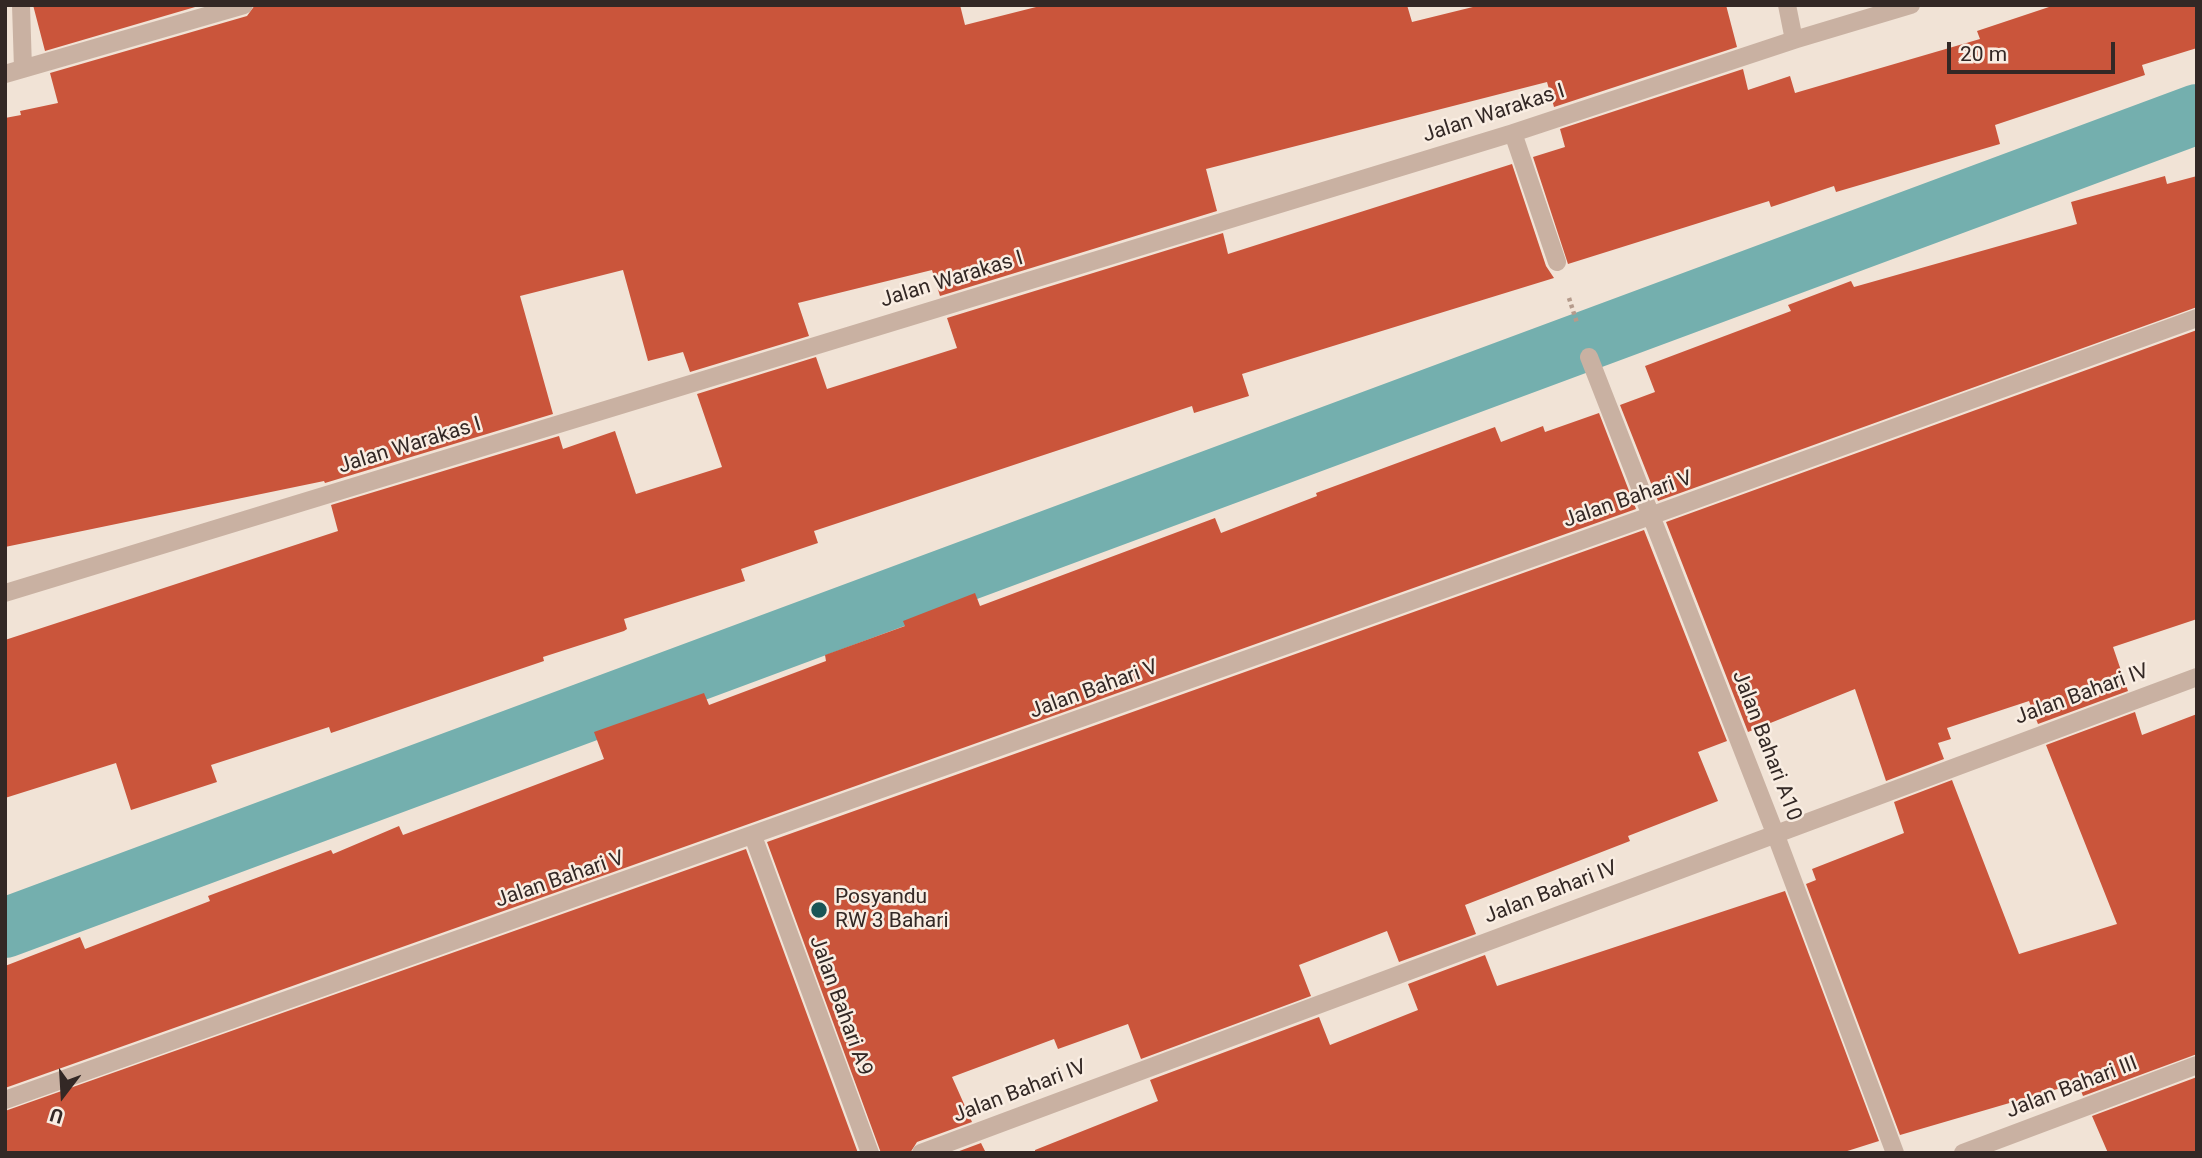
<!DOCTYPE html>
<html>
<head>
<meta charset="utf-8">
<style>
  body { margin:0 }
  #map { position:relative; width:2202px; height:1158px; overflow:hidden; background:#f1e3d6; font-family:Roboto,sans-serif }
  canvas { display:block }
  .frame { position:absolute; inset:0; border:7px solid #332825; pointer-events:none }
  .north { position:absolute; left:28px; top:1060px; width:70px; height:70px; -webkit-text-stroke:5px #f9ede2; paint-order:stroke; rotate:197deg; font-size:19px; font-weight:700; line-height:28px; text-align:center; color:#332825 }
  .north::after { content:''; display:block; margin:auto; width:24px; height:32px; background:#332825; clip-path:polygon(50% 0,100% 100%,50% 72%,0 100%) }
  .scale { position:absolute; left:1947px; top:42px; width:168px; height:32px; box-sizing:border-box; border:4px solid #332825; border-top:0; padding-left:9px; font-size:21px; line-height:24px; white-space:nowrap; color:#332825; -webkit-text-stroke:5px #f9ede2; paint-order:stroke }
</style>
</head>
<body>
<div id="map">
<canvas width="2202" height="1158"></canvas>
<div class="frame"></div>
<div class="north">U</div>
<div class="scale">20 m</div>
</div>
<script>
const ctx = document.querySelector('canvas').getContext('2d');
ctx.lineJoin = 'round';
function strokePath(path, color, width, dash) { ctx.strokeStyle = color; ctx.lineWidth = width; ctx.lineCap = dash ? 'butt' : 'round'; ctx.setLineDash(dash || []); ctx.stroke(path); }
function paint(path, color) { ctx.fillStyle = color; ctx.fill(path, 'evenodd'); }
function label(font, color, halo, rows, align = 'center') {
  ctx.font = font + ' Roboto,sans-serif'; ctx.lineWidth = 5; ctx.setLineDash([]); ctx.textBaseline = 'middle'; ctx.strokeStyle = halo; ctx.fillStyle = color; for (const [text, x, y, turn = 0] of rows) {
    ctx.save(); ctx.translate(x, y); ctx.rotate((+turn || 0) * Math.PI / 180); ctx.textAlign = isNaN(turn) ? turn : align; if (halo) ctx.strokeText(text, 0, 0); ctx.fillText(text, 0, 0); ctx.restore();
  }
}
const canal = new Path2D(`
  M5 928 2197 114`);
const building = new Path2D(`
  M33 5H202L45 51Z
  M255 5H960L965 25 1044 5H1407L1412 22 1481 5H1726L1737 47 1554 107 1547 82 1206 169 1217 211 940 296 932 270 798 303 809 336 690 372 683 352 648 361 623 270 520 296 553 414 325 483 324 481 5 547V118L21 115 20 111 58 103 50 73 247 16Z
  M2055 5H2197V48L2142 65 2145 75 1995 125 2000 144 1836 192 1834 186 1771 207 1769 201 1568 264 1533 157 1565 147 1560 129 1743 69 1748 90 1790 76 1795 93 1980 39 1977 31Z
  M1512 164 1546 266 1554 278 1242 374 1249 396 1194 413 1192 406 814 531 818 543 741 569 745 581 624 619 627 629 624 631 543 657 544 661 331 733 329 727 211 765 217 782 131 810 116 763 5 798V640L338 531 331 505 559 436 563 449 615 431 636 494 722 467 697 394 816 357 827 389 957 348 947 318 1223 233 1228 254Z
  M2165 176 2167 184 2197 176V307L1658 501 1620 405 1655 392 1645 366 1791 311 1788 305 1851 281 1854 287 2077 224 2071 202Z
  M2197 330V619L2113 647 2128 691 2038 724 2029 701 1947 728 1951 739 1938 743 1944 759 1886 781 1855 689 1748 732 1666 522Z
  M1599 413 1636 509 5 1088V966L80 937 85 949 210 901 208 896 331 850 333 854 399 826 403 835 604 759 594 732 704 693 709 705 826 661 825 655 905 626 903 621 975 593 980 606 1215 518 1221 533 1317 496 1316 493 1495 427 1501 442 1543 426 1545 432Z
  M1644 530 1727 741 1698 752 1718 801 1628 836 1630 841 1465 905 1476 934 1399 962 1387 931 1299 965 1311 996 1141 1059 1128 1024 1058 1049 1054 1039 952 1077 972 1122 917 1142 910 1153H881L767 842Z
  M2135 712 2142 735 2197 714V1054L2083 1096 2078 1083 1900 1135 1806 884 1816 880 1812 869 1904 833 1894 802 1952 780 2019 954 2117 924 2046 745Z
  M746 849 858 1153H5V1111Z
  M1785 891 1879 1141 1841 1153H1035V1150L1158 1101 1150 1080 1319 1017 1330 1045 1418 1010 1408 984 1485 955 1497 986Z
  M2197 1077V1153H2108L2092 1116Z
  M981 1143 986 1153H954Z`);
const path = new Path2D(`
  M1569 298 1577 323`);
const minor = new Path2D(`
  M21 5 23 69
  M1787 5 1794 40
  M5 74 244 5
  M1513 133 1557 262
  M1589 357 1775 833 1895 1153
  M5 593 1513 133 1794 40 1911 5
  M753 836 870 1153
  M5 1100 1653 515 2197 318
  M921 1153 2197 677
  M1963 1153 2197 1065`);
const markers = [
  [819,910,9,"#195556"]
];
const streetNames = [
  ["Jalan Warakas I",1494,114,-18],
  ["Jalan Warakas I",952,280,-17],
  ["Jalan Warakas I",410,446,-17],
  ["Jalan Bahari V",1628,500,-19],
  ["Jalan Bahari V",1094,690,-20],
  ["Jalan Bahari IV",2082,695,-20],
  ["Jalan Bahari A10",1766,746,69],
  ["Jalan Bahari V",560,880,-19],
  ["Jalan Bahari IV",1551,893,-21],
  ["Jalan Bahari A9",840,1006,70],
  ["Jalan Bahari III",2072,1088,-21],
  ["Jalan Bahari IV",1020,1092,-21]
];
const poiNames = [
  ["Posyandu",835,898],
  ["RW 3 Bahari",835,922]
];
strokePath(canal, '#74afae', 60);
paint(building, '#ca553b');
strokePath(path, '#b59b8c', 4.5, [3.5, 3.5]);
strokePath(minor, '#c9b1a2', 18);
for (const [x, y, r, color] of markers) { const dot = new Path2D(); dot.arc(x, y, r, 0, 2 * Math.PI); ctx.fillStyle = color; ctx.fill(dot); strokePath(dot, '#f9ede2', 2.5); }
label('21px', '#332825', '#f9ede2', streetNames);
label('21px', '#332825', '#f9ede2', poiNames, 'left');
</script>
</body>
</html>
